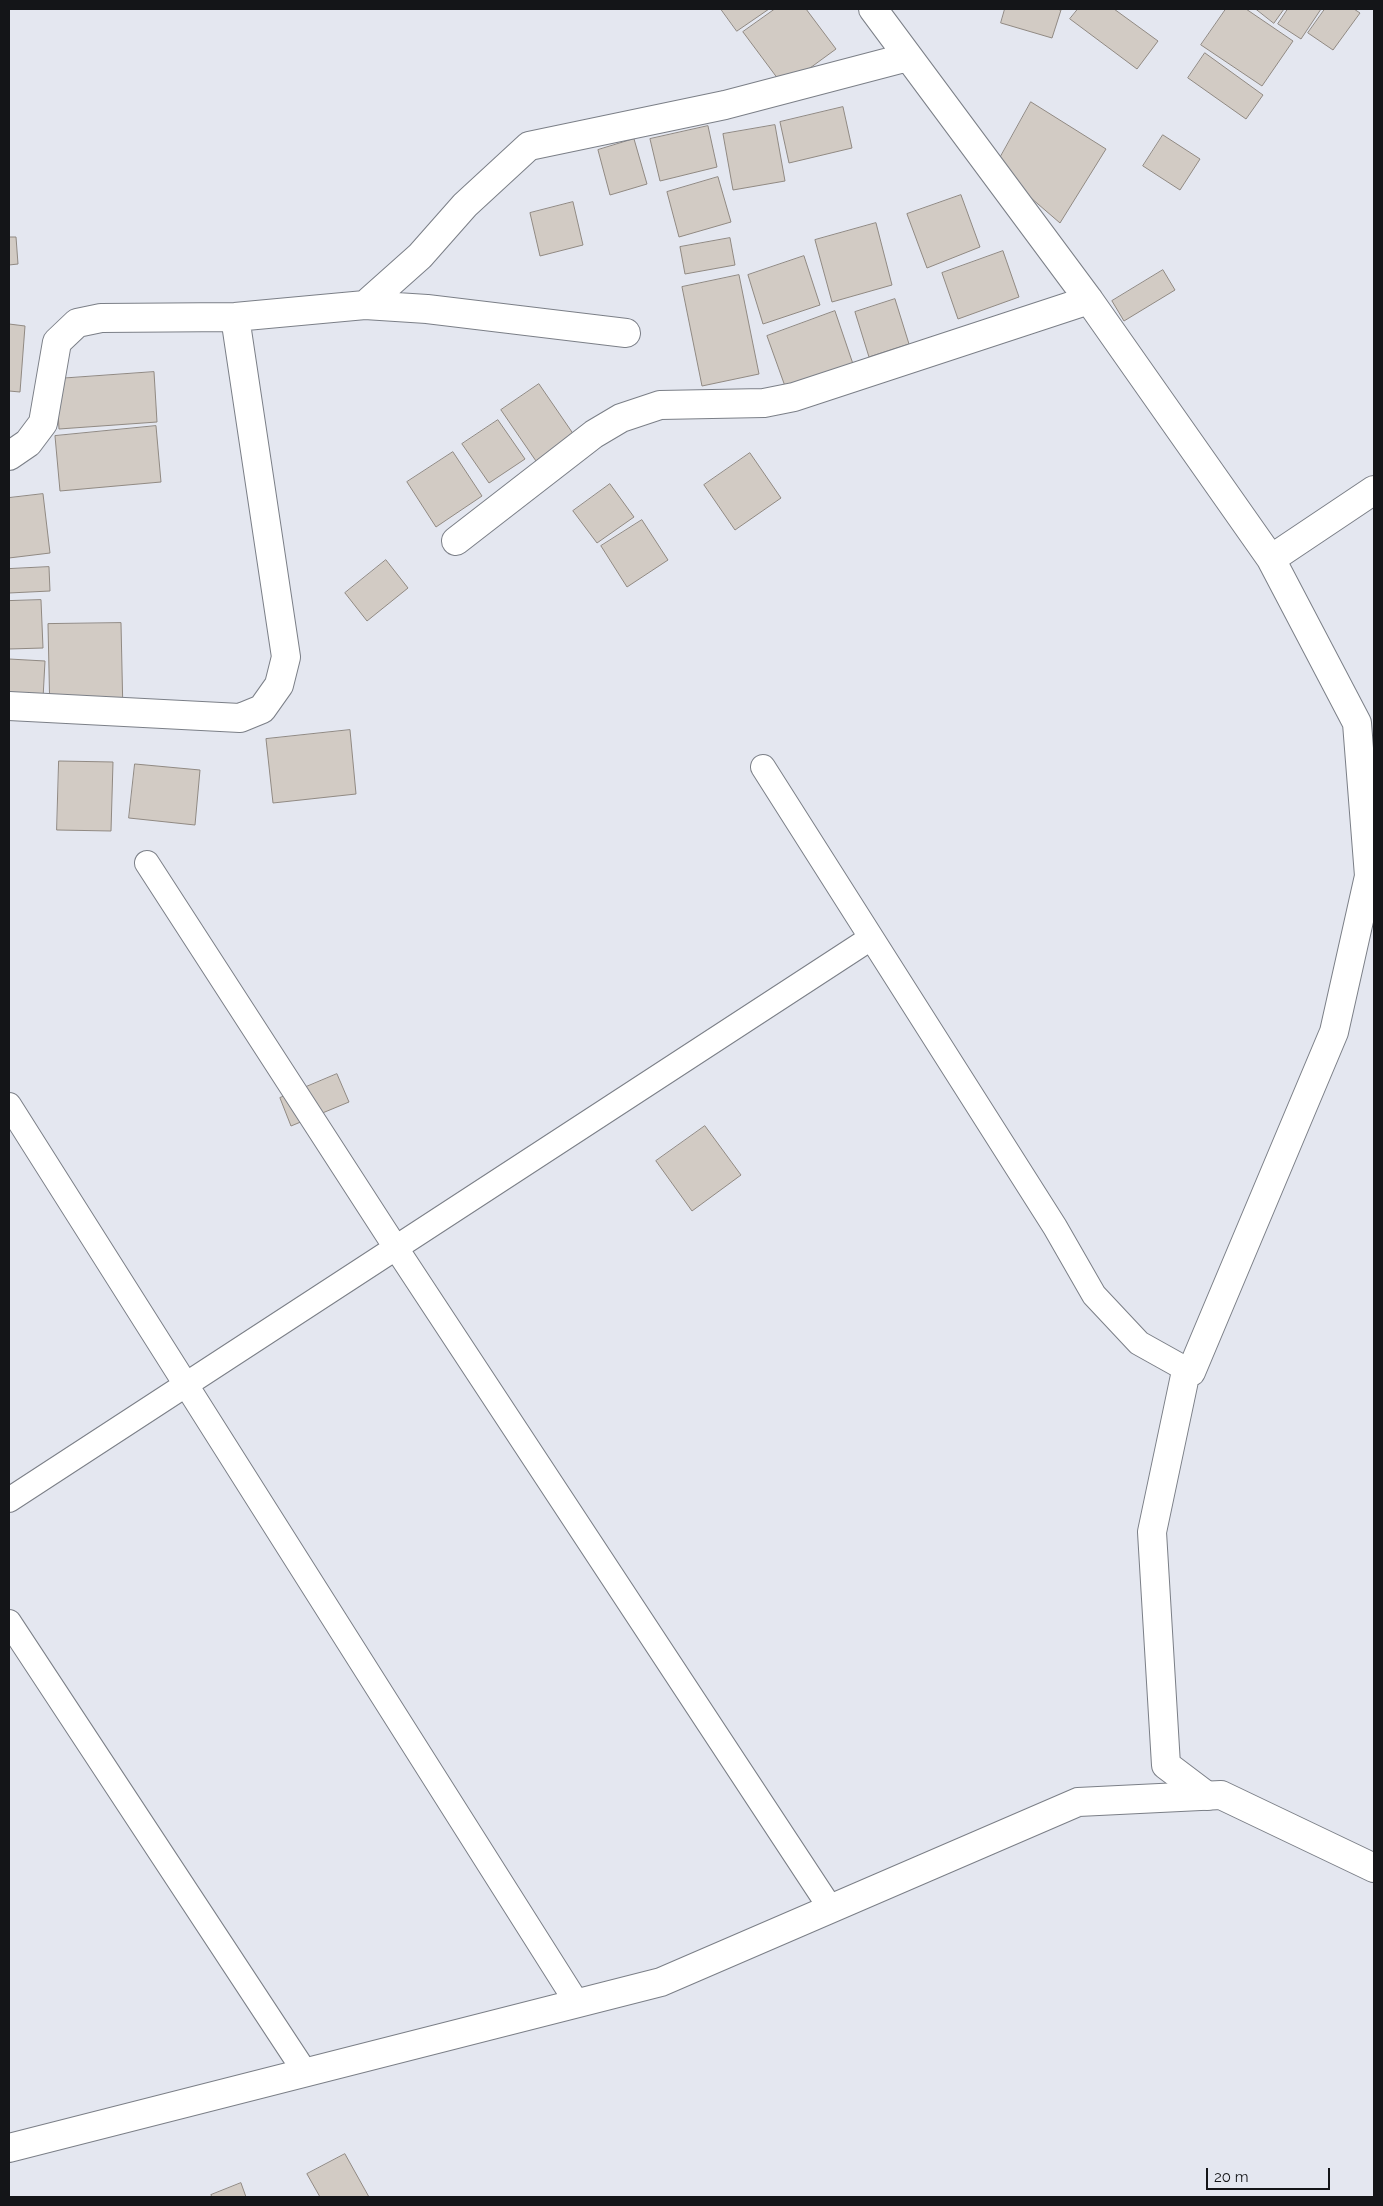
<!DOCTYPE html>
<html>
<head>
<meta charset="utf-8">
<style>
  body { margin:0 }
  #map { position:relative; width:1383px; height:2206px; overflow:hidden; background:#e4e7f0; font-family:Raleway,sans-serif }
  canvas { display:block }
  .frame { position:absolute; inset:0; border:10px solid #141518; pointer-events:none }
  .scale { position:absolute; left:1206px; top:2168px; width:124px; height:22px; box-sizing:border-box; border:2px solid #141518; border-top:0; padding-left:6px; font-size:15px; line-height:18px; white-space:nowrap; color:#141518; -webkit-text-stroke:4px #e4e7f0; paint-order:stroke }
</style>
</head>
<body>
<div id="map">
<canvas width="1383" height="2206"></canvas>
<div class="frame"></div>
<div class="scale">20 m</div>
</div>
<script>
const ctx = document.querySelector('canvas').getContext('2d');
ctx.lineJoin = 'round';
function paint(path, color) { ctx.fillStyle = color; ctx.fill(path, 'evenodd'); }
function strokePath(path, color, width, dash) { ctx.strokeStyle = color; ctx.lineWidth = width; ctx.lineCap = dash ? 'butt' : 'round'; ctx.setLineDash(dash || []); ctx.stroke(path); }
const building = new Path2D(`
  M721 9H769L737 31Z
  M775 9H806L836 49 784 87 743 32Z
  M1005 9H1056L1061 10 1052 38 1001 23Z
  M1078 9H1114L1158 41 1137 69 1070 19Z
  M1226 9H1246L1293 41 1262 86 1201 45Z
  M1256 9H1284L1274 23Z
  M1288 9H1321L1301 39 1278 24Z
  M1325 9H1354L1360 13 1333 50 1308 33Z
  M1205 53 1263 95 1246 119 1188 78Z
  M1031 102 1106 149 1060 223 995 167Z
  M843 107 852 148 789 163 780 122Z
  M775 125 785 181 733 190 723 134Z
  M708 126 717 167 660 181 650 139Z
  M1163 135 1200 159 1180 190 1143 166Z
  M634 139 647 184 610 195 598 150Z
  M718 177 731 222 679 237 667 192Z
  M961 195 980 247 927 268 907 214Z
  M573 202 583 245 540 256 530 213Z
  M876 223 892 285 832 302 815 240Z
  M9 235V237H16L18 264 9 265Z
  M730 238 735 265 685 274 680 247Z
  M1003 251 1019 297 958 319 942 273Z
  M804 256 820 305 763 324 748 275Z
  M1163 270 1175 290 1124 321 1112 301Z
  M739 275 759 374 702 386 682 287Z
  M895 299 909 344 869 357 855 312Z
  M835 311 853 364 786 389 767 336Z
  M9 324 25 326 20 392 9 391Z
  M154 372 157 422 59 429 56 379Z
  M539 384 574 435 536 461 501 410Z
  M498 420 525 459 489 483 462 444Z
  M156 426 161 482 60 491 55 436Z
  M453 452 482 496 436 527 407 482Z
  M750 453 781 498 735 530 704 485Z
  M610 484 634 517 597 543 573 511Z
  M43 494 50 553 9 558V498Z
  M642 520 668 560 627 587 601 546Z
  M386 560 408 588 367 621 345 593Z
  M49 567 50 591 9 593V569Z
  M41 600 43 648 9 649V601Z
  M121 623 123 715 50 717 48 624Z
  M9 659 45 661 42 717 9 715Z
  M350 730 356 794 273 803 266 739Z
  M59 761 113 762 111 831 57 830Z
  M135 764 200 770 195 825 129 818Z
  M337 1074 349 1102 291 1126 280 1098Z
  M705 1126 741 1175 692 1211 656 1161Z
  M345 2154 369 2197H320L307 2174Z
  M241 2183 246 2197H212L211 2195Z`);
const lane = new Path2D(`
  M763 767 1055 1227 1094 1295 1139 1343 1191 1372
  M147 863 396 1248 831 1909
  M9 1105 577 2003
  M9 1500 871 938
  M9 1622 305 2072`);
const street = new Path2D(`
  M873 9 1089 300 1271 559 1357 723 1369 876 1334 1032 1191 1372 1186 1371 1152 1532 1166 1765 1207 1796
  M365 305 420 256 465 205 529 146 725 105 908 57
  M9 456 28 443 43 423 57 342 77 323 101 318 235 317 365 305 427 309 626 333
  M456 541 594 434 621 418 660 405 764 403 794 397 1089 300
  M1271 559 1374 490
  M9 706 240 718 262 709 279 685 286 657 235 317`);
const secondary = new Path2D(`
  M9 2148 661 1982 1078 1802 1221 1795 1374 1868`);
paint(building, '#d2cbc4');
strokePath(building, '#908982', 1);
strokePath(lane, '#7b7f87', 26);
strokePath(street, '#7b7f87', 30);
strokePath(secondary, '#7b7f87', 30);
strokePath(lane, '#fff', 24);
strokePath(street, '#fff', 28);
strokePath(secondary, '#fff', 28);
</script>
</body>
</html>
